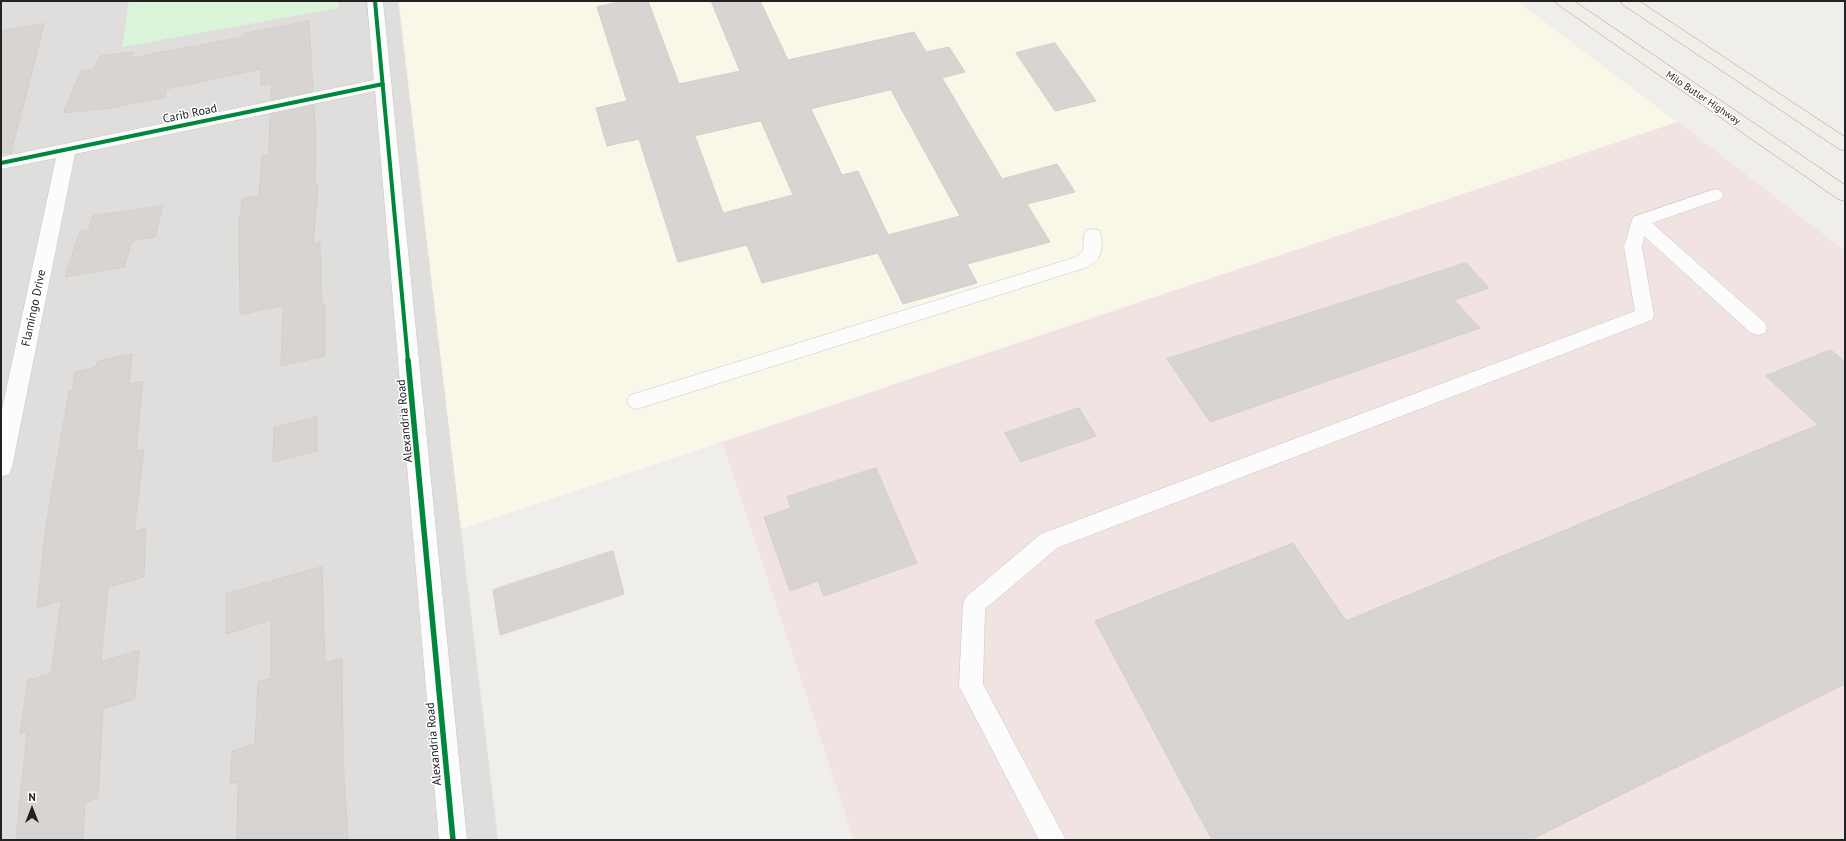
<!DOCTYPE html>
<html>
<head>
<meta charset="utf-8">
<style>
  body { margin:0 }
  #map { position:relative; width:1846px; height:841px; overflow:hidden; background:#f0eeeb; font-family:"PT Sans",sans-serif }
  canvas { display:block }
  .frame { position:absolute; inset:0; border:2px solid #222; pointer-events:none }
  .north { position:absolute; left:12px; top:789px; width:40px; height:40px; -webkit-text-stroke:3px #fff; paint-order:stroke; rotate:0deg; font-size:11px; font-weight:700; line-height:16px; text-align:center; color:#222 }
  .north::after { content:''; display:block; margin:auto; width:14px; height:18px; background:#222; clip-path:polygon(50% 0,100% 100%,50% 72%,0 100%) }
</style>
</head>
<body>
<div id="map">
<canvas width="1846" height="841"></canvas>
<div class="frame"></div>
<div class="north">N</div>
</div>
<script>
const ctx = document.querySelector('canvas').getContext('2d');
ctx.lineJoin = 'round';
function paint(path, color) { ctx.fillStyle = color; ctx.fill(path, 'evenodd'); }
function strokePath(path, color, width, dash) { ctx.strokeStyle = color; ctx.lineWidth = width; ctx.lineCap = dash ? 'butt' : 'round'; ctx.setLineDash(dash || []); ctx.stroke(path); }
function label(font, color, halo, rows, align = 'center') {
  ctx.font = font + ' "PT Sans",sans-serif'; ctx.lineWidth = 3; ctx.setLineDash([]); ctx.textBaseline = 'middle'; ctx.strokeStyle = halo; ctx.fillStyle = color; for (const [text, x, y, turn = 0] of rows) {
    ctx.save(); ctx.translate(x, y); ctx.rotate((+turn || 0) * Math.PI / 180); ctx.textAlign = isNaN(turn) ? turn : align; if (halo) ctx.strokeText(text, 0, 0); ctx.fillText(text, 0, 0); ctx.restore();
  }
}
const residential = new Path2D(`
  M1 1H398L498 840H1Z`);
const commercial = new Path2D(`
  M1678 122 1845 251V840H854L722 442Z`);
const education = new Path2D(`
  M399 1H1517L1677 122 461 529Z`);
const park = new Path2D(`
  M129 1H338V8L122 47Z`);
const building = new Path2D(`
  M625 1H648L679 84 740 71 711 1H760L788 60 914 32 926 52 949 47 965 72 942 78 1002 179 1057 164 1075 192 1027 204 1050 242 967 264 977 283 903 304 878 253 762 283 747 245 678 262 639 139 607 146 596 108 627 101 597 7ZM891 90 960 216 888 235 858 171 842 175 811 109ZM761 121 793 195 723 213 695 136Z
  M309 21 313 91 271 100 272 84 261 86V69L166 89 165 97 110 108 63 113 81 71 94 69 100 56 133 52 131 58 244 37V34Z
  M44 24 11 153 1 152V31Z
  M1055 43 1096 101 1055 111 1016 53Z
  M314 105 315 126H316L315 186 318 185 313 244 320 242 322 305 325 304V356L281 366 283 305 240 315 239 224 242 199 259 196 262 156 269 155 270 114Z
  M163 206 155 237 132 241 124 267 65 277 80 231 89 229 93 216Z
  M1466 263 1489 288 1454 300 1480 328 1210 422 1167 359Z
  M1831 350 1845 362V684L1530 840H1212L1095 621 1293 543 1346 621 1818 425 1766 376Z
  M132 354 129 384 143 381 136 451 144 449 134 532 146 528 144 577 108 587 101 662 139 650 135 699 103 709 98 798 85 802 83 840H16L27 732 20 734 28 680 51 674 61 601 37 608 46 526 69 391H72L75 372 96 367 97 362Z
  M1079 408 1096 436 1021 462 1005 433Z
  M317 417V451L273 462 274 428Z
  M876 468 917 563 824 596 818 581 790 591 764 517 791 508 787 497Z
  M613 551 624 594 500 635 493 590Z
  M322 567 325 663 342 658 343 759 348 840H237L238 781 230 784 232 751 255 744 258 682 271 678V620L226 634V594Z`);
const lane = new Path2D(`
  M1715 189 1721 191 1723 195 1721 199 1652 223 1765 323 1767 328 1765 333 1758 335 1751 333 1644 236 1642 247 1654 315 1652 320 1057 548 985 609 983 684 1066 840H1039L959 686 963 604 966 597 1041 534 1635 311 1624 247 1633 217Z
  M1093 229 1099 230C1103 237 1103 252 1098 258 1096 262 1091 264 1088 267L637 409 630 407 627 401 630 395 637 393 1076 257 1083 251 1084 235 1087 230Z`);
const street = new Path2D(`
  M367 1H383L467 840H439L375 91 75 154 12 467 9 474 1 477V414L56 158 1 169V157L374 80Z`);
const primary = new Path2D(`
  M1555 1H1574L1845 185V201L1838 199 1557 4Z
  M1620 1H1639L1845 137V151L1839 149 1622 4Z`);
const cyclewayFar1 = new Path2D(`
  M375 1 408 361
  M1 163 383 84`);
const cycleway = new Path2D(`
  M408 360 453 840`);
const farStreetnames = [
  ["Milo Butler Highway",1703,98,34]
];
const streetNames = [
  ["Carib Road",190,114,-12],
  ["Flamingo Drive",34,308,-78],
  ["Alexandria Road",405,421,-95],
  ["Alexandria Road",434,744,-95]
];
paint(residential, '#dfdedc');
paint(commercial, '#f1e3e1');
paint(education, '#f8f7e8');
paint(park, '#daf5da');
paint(building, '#d7d4d2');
strokePath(building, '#d3d0cc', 1);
strokePath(lane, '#c9c8c7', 1);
strokePath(street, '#c9c8c7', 1);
strokePath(primary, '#a79c86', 1);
paint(lane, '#fdfcfc');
paint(street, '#fdfcfc');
paint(primary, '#f3ede7');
strokePath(cyclewayFar1, '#00873e', 4);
strokePath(cycleway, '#00873e', 5.5);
label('10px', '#222', '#fff', farStreetnames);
label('12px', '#222', '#fff', streetNames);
</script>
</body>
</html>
